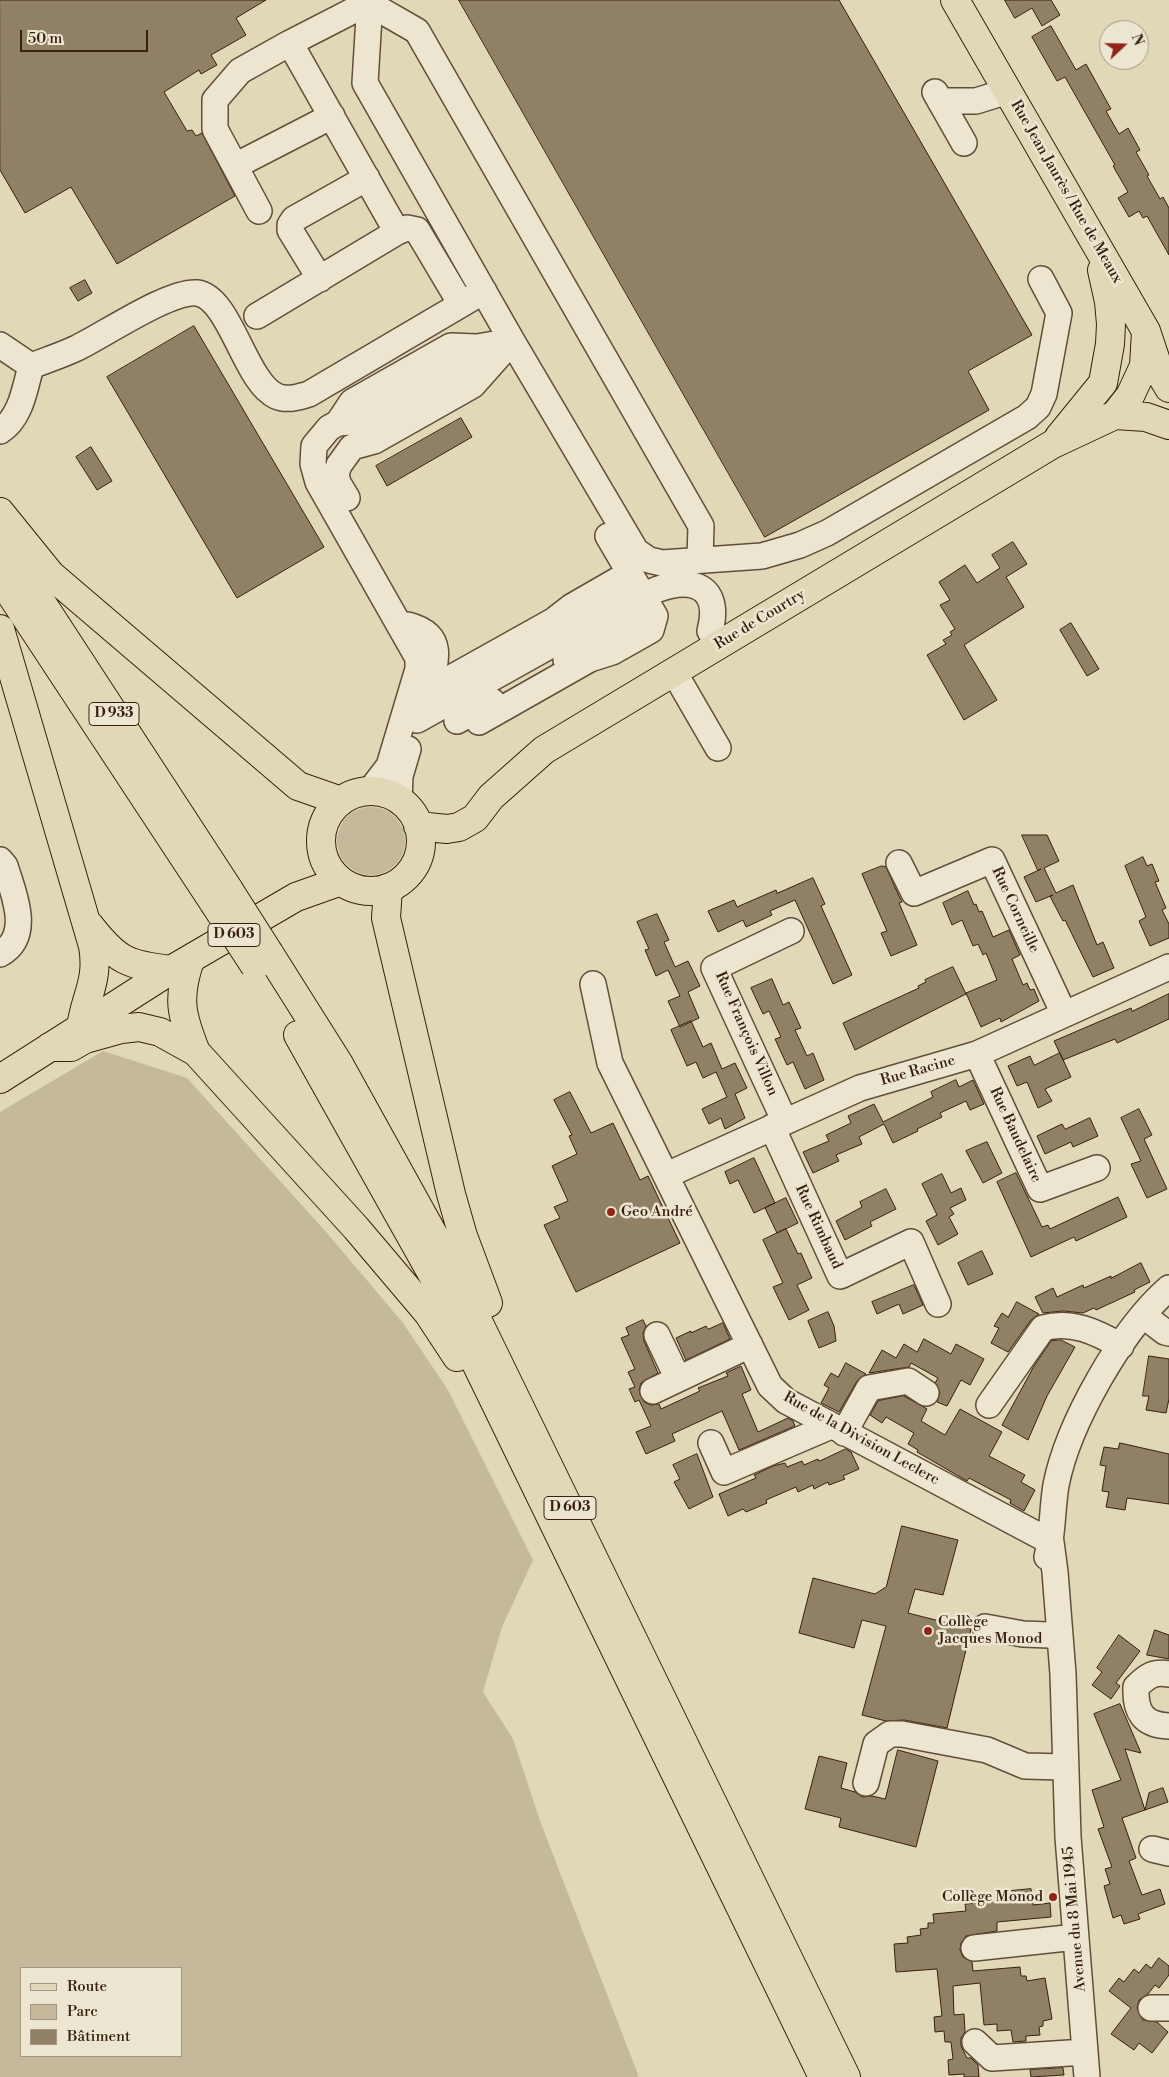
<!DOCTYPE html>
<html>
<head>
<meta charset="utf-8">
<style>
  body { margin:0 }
  #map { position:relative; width:1169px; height:2077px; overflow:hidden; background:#e1d8b8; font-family:"Libre Bodoni",serif }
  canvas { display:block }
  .legend { position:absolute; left:20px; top:1967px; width:162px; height:90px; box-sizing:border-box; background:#ece6d1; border:1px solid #a49783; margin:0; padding:6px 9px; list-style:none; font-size:15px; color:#38200e }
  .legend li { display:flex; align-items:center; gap:10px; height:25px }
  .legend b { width:25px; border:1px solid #a49783 }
  .north { position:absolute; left:1099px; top:20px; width:50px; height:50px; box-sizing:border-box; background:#ece6d1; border:1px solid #a49783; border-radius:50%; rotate:69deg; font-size:14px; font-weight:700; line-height:20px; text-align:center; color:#38200e }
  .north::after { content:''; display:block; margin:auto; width:18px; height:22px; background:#8f2418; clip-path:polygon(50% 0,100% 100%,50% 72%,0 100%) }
  .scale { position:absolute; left:20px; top:30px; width:128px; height:22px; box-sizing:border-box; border:2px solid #38200e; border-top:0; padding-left:6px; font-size:15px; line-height:18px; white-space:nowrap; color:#38200e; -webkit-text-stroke:4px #ece6d1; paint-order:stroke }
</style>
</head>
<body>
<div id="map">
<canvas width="1169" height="2077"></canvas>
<ul class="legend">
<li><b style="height:6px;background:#e1d8b8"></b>Route</li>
<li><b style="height:14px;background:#c4b99b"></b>Parc</li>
<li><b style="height:14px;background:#908066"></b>Bâtiment</li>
</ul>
<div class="north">N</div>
<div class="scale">50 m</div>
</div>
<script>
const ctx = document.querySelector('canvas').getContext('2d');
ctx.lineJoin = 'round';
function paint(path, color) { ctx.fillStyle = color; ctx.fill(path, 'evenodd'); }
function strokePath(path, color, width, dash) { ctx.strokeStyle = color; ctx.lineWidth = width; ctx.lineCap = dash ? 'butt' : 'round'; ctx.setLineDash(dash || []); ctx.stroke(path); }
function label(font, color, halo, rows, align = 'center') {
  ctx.font = font + ' "Libre Bodoni",serif'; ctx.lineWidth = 5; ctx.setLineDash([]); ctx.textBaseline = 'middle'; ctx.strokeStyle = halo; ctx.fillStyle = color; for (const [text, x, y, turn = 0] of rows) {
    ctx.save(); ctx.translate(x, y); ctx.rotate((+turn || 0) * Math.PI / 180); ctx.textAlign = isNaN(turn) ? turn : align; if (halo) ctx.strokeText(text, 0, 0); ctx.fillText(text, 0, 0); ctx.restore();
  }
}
const green = new Path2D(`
  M337 841a34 34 0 1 1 68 0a34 34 0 1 1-68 0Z
  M103 1051 187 1078 327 1233 403 1323 448 1390 533 1560 502 1627 483 1692 513 1739 540 1821 639 2077H0V1112ZM21 1968H181V2056H21Z`);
const building = new Path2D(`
  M0 0H266L236 18 246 35 211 55 217 65 201 74 199 70 164 92 187 131 192 130 196 136 202 133 235 196 117 264 71 187 25 213 0 170Z
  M459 0H839L1032 335 968 371 989 410 765 537Z
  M1005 0H1051L1060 15 1042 26 1032 8 1015 18Z
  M1051 26 1076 70 1086 64 1111 109 1106 111 1119 134 1128 128 1140 150 1136 152 1149 175 1147 176 1160 199 1163 197 1169 208V255L1147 216 1143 218 1139 211 1129 217 1118 198 1128 192 1113 166 1115 165 1065 77 1057 81 1032 37Z
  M85 280 92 293 78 301 70 288Z
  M194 326 324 547 237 598 107 377Z
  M461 418 472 437 387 486 376 466Z
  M91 447 112 481 97 490 76 457Z
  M1013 542 1027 564 1006 577 1024 607 964 645 997 700 964 720 927 655 946 644 943 640 952 635 950 632 955 629 940 605 950 600 939 582 965 565 977 583 1000 568 992 555Z
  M1071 623 1099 669 1087 676 1060 630Z
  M1022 835H1047L1059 861 1044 868 1056 893 1073 885 1097 945 1103 942 1114 968 1093 977 1065 920 1063 921 1054 904 1050 896 1053 895 1036 902 1024 877 1041 869 1038 870Z
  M1143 857 1147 866 1152 864 1159 881 1155 882 1166 908 1162 910 1169 924V938L1150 946 1139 921 1146 917 1125 866Z
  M882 866 886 867 898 894 902 902 899 903 917 945 891 956 881 933 887 931 862 874Z
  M813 878 825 904 821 906 852 975 833 984 795 900 770 911 772 915 746 927 743 920 718 932 708 911 734 900 737 907 776 890 777 893Z
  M968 891 974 905 976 904 979 912 982 911 993 937 1009 930 1020 955 1012 959 1023 985 1027 983 1030 990 1034 989 1039 1001 1001 1022 1000 1018 981 1027 966 993 997 980 986 953 983 955 978 944 973 946 962 920 952 925 943 903Z
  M657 914 669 940 664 942 675 967 688 961 700 986 688 992 699 1018 680 1027 668 1001 680 996 668 970 656 976 645 950 649 949 637 922Z
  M953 967 966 994 855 1050 843 1023 919 988 918 986 926 982 925 980Z
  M772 979 783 1005 789 1002 801 1028 795 1030 807 1056 813 1053 824 1080 805 1089 793 1062 787 1065 775 1039 781 1037 769 1011 763 1014 751 988Z
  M1169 994V1019L1117 1043 1115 1039 1063 1060 1054 1041 1131 1008 1132 1011Z
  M691 1021 703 1047 711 1043 722 1069 735 1063 747 1088 735 1094 745 1118 725 1129 721 1118 709 1124 702 1109 727 1097 716 1072 703 1078 696 1062 687 1066 671 1030Z
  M1060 1053 1071 1077 1045 1089 1052 1101 1038 1108 1027 1082 1017 1086 1008 1066 1030 1056 1034 1065Z
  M956 1080 959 1087 973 1080 984 1104 970 1110 966 1101 940 1113 942 1117 917 1129 918 1131 893 1143 884 1124 859 1137 862 1144 836 1155 839 1161 813 1173 803 1152 829 1141 826 1135 851 1123 848 1116 874 1104 883 1122 933 1097 931 1092Z
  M570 1092 591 1133 613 1123 640 1180 648 1176 680 1243 576 1292 544 1225 560 1218 554 1207 568 1201 552 1166 577 1154 569 1136 572 1135 554 1100Z
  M1139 1109 1152 1135 1144 1139 1167 1189 1147 1198 1131 1164 1141 1161 1121 1118Z
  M1090 1118 1098 1136 1073 1147 1071 1142 1045 1154 1037 1136 1062 1124 1065 1129Z
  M987 1142 1002 1173 983 1183 966 1151Z
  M754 1158 775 1203 754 1213 738 1180 730 1184 725 1172Z
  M1016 1173 1042 1227 1048 1225 1050 1229 1118 1197 1127 1217 1076 1241 1074 1237 1031 1257 997 1182Z
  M942 1174 951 1193 961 1188 966 1200 950 1208 954 1214 949 1217 958 1234 938 1245 926 1221 937 1215 922 1184Z
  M886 1189 896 1209 870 1222 872 1226 845 1240 836 1221 862 1207 860 1202Z
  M786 1198 798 1223 777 1233 765 1208Z
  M786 1229 798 1254 801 1253 812 1278 797 1285 809 1310 789 1320 773 1287 783 1283 763 1240Z
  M982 1251 993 1274 968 1285 958 1263Z
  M1141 1263 1150 1282 1134 1290 1135 1292 1096 1310 1094 1308 1083 1313 1063 1311 1043 1313 1035 1297 1053 1288 1057 1297 1083 1285 1084 1288 1111 1276V1278Z
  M914 1285 923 1305 903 1314 899 1304 877 1314 872 1302Z
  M1017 1302 1039 1314 1031 1320 1008 1352 991 1343 999 1328 994 1326 1002 1313 1008 1317Z
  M828 1312 834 1326 836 1341 819 1348 808 1321Z
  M643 1320 646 1326 643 1333 644 1341 658 1373 641 1383 639 1390 644 1402 651 1405 659 1404 661 1409 700 1391 698 1388 728 1376 726 1373 741 1366 751 1390 742 1394 758 1432 788 1418 793 1421 795 1426 739 1450 722 1411 672 1434 675 1441 646 1454 636 1432 651 1426 639 1400 635 1402 629 1389 635 1387 628 1372 635 1369 621 1338 629 1335 626 1328Z
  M723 1323 730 1339 686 1360 676 1338 691 1331V1333L706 1326 708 1329Z
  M924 1339 951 1354 956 1344 984 1359 970 1385 961 1380 947 1406 937 1402 940 1393 935 1383 938 1378 911 1363 909 1367 869 1373 882 1350 896 1358 904 1344 917 1352Z
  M1061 1340 1075 1347 1047 1396 1028 1440 1002 1425 1034 1366 1051 1341Z
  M1149 1356 1169 1359V1399L1166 1413 1146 1410 1149 1396H1143Z
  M846 1363 866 1374 857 1381 839 1412 821 1403 829 1388 824 1385 831 1373 838 1377Z
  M904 1396 927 1409 921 1421 945 1435 960 1409 1002 1432 989 1456 1025 1475 1021 1482 1035 1490 1024 1511 1010 1503 1011 1500 969 1478 967 1481 917 1452 918 1450 908 1444 914 1433 886 1417 882 1423 870 1415 878 1401Z
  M1120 1443 1169 1454V1504L1127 1498 1125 1510 1106 1507 1109 1492 1102 1491 1106 1466 1100 1465 1104 1447 1118 1449Z
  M846 1449 851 1452 859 1469 843 1476 845 1479 829 1485 828 1482 814 1489 813 1485 798 1492 796 1487 766 1500 767 1503 746 1512 743 1509 728 1516 719 1494 756 1478 754 1475 773 1466 785 1463 787 1467 802 1461 804 1465 818 1459 819 1461Z
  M697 1454 713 1497 689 1509 674 1482 680 1479 673 1465Z
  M902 1526 958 1540 943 1595 915 1589 908 1613 971 1629 947 1728 904 1720 886 1721 862 1715 886 1626 862 1620 854 1648 799 1633 813 1578 875 1594 886 1587Z
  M1155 1630 1169 1635V1659L1147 1655Z
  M1119 1635 1140 1651 1116 1683 1120 1686 1111 1699 1092 1685 1102 1672 1097 1668Z
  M1120 1704 1141 1753 1125 1749 1145 1810 1122 1818 1136 1858 1129 1861 1142 1895 1160 1889 1165 1904 1138 1914 1140 1919 1124 1924 1121 1915 1113 1918 1104 1886 1110 1884 1105 1869 1112 1867 1098 1829 1104 1827 1092 1790 1121 1780 1094 1714Z
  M898 1750 938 1761 916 1847 839 1827 841 1818 805 1809 819 1756 847 1763 841 1788 855 1792 863 1797 872 1796 885 1799Z
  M1163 1788 1168 1802 1145 1810 1149 1793Z
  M1031 1889 1033 1905 1050 1903 1051 1917 997 1922V1931L966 1936 961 1943 960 1950 963 1957 972 1962 973 1971 1020 1967 1021 1976H1026L1027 1981 1045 1978 1052 2019 1043 2021V2026L1039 2027 1040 2035 1026 2036V2041L1013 2042 1011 2030 997 2031V2024L984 2025 980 1983 953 1986 954 2015 964 2014 965 2032 961 2038V2046L967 2058H971L978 2065 979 2077H964V2074L949 2075 948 2060 953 2059 951 2042H945L944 2031 935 2032 934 2017 942 2016 937 1969 896 1972 894 1944 908 1943 907 1937 921 1935 920 1929 928 1928V1923H934L933 1914 966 1911 965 1904 1001 1901 1000 1892Z
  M1159 1958 1169 1966V1975L1159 1988 1155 1985 1148 1994 1139 2000 1137 2008 1143 2020 1157 2022 1168 2032 1152 2053 1139 2043 1134 2050 1111 2034 1131 2008 1109 1991 1119 1978 1124 1982 1134 1969 1139 1973 1146 1964 1151 1968Z
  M1063 2068 1064 2075 1031 2077 1030 2070Z`);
const minor = new Path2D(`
  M363 0 417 31 701 526 700 559
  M370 0 365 83 512 341 636 551 649 560 662 563 762 556 800 545 827 533 1027 417 1038 407 1044 394 1059 313 1041 279
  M935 92 964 143
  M940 101H976L1008 91
  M235 166 332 116
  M259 211 215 129V100L240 71 290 43
  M397 232 407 228 417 230 461 304
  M320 279 290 230V225L294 219 367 178
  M257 316 397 232 290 43 368 3
  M0 345 31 366C47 360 62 355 77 348 104 335 170 290 197 293 230 297 245 382 276 396 287 401 298 397 309 394L484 291
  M338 423 363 421 462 366 477 347
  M0 431C21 418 25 388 31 366
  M347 498 338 483 336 474 339 465 352 447 374 441 473 385 512 341
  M643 596C679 576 724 577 710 631L718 645
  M402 629 408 625C450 636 434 667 425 697
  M566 660 580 652 597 636 649 606
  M674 672 718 748
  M426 692 553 621 571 607 630 573
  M417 720 569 635 584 621 640 591
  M457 721 492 701
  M479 722 590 659 612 652 651 630 655 616 608 536
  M369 792 389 766 418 669V658L318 482 313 464 314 446 329 428 338 423 352 402 451 346 477 347 512 341
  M399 801 400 776 408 749
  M0 860 5 866C13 892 33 936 0 954
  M899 863 914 893 992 860 1064 1014
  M593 984 610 1063 770 1386 786 1401 1051 1542
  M977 1054 1040 1189 1097 1168
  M785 1122 714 968 791 931
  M772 1127 840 1276 911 1242 938 1304
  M667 1175 860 1088 977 1054 1169 967
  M1144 1316 1165 1332 1169 1333
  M657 1335 678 1379
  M653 1391 750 1345
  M989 1405 1043 1328C1072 1320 1096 1332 1121 1346
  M844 1433 869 1388 908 1381 926 1393
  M711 1443 724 1472 831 1426
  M1051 1542 1055 1572 1063 1674 1068 1837 1087 2077
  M1047 1557C1053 1534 1052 1509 1056 1485 1068 1424 1121 1330 1169 1288
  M985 1627 1023 1634 1049 1635
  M1169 1674C1154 1671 1147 1676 1136 1687 1135 1712 1143 1725 1169 1726
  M866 1783 876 1744 890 1734H902L987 1750 1025 1766 1064 1767
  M1152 1849 1169 1853
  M974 1948 1076 1937
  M1151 2008H1169
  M975 2042 992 2058 1085 2052`);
const major = new Path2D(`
  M955 0 1146 331 1160 373 1169 388
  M1115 415 1146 417 1169 425
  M1059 437 1103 383 1110 344 1111 324 1109 302 1102 270
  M321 841a50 50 0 1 1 100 0a50 50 0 1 1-100 0Z
  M418 826 447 829 459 827 475 818 491 797 544 750 1053 444 1115 415 1130 396 1144 366 1146 331
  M0 1079 171 970 296 897 341 881`);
const highway = new Path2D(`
  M0 512 51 575 298 786 341 801
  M0 539 229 890
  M0 578 214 903
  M0 629 93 946C99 981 86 994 81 1027
  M388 888 386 918 451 1194 463 1236 488 1303
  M90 926C117 961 128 965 171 970
  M269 953 339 1064 453 1270 846 2077
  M190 960C177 998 181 1015 196 1052
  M298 1035 436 1281 823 2077
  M50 1047H71L85 1039 121 1029 139 1027 160 1032 196 1052 356 1228 428 1313 457 1357`);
const highwayBridge = new Path2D(`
  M229 890 269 953
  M214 903 255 966`);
const markers = [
  [611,1212,5,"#8f2418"],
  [928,1631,5,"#8f2418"],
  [1053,1897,5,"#8f2418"]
];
const shields = [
  [114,714,50],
  [234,935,52],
  [570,1508,52]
];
const shieldNames = [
  ["D 933",114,714],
  ["D 603",234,935],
  ["D 603",570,1508]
];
const streetNames = [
  ["Rue Jean Jaurès / Rue de Meaux",1066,192,60],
  ["Rue de Courtry",760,620,-31],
  ["Rue Corneille",1015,910,65],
  ["Rue François Villon",746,1034,66],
  ["Rue Racine",918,1071,-16],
  ["Rue Baudelaire",1015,1135,65],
  ["Rue Rimbaud",818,1227,65],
  ["Rue de la Division Leclerc",861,1439,29],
  ["Avenue du 8 Mai 1945",1075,1919,-95]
];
const poiNames = [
  ["Geo André",621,1212],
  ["Collège",938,1622],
  ["Jacques Monod",938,1639],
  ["Collège Monod",1043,1897,"right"]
];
paint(green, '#c4b99b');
paint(building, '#908066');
strokePath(building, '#38200e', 1);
strokePath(minor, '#624e38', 28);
strokePath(major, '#38200e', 30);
strokePath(highway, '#38200e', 30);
strokePath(minor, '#ece6d1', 25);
strokePath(major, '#e1d8b8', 28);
strokePath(highway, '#e1d8b8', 28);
strokePath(highwayBridge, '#38200e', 30, []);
strokePath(highwayBridge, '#e1d8b8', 28);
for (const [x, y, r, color] of markers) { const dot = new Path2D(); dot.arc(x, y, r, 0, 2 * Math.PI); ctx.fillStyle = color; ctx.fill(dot); strokePath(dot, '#ece6d1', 2); }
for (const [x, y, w] of shields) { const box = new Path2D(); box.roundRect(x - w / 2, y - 11.5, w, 23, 4); ctx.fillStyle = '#ece6d1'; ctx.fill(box); strokePath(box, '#38200e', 1); }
label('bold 14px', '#38200e', null, shieldNames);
label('15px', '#38200e', '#ece6d1', streetNames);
label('15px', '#38200e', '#ece6d1', poiNames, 'left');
</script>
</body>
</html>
